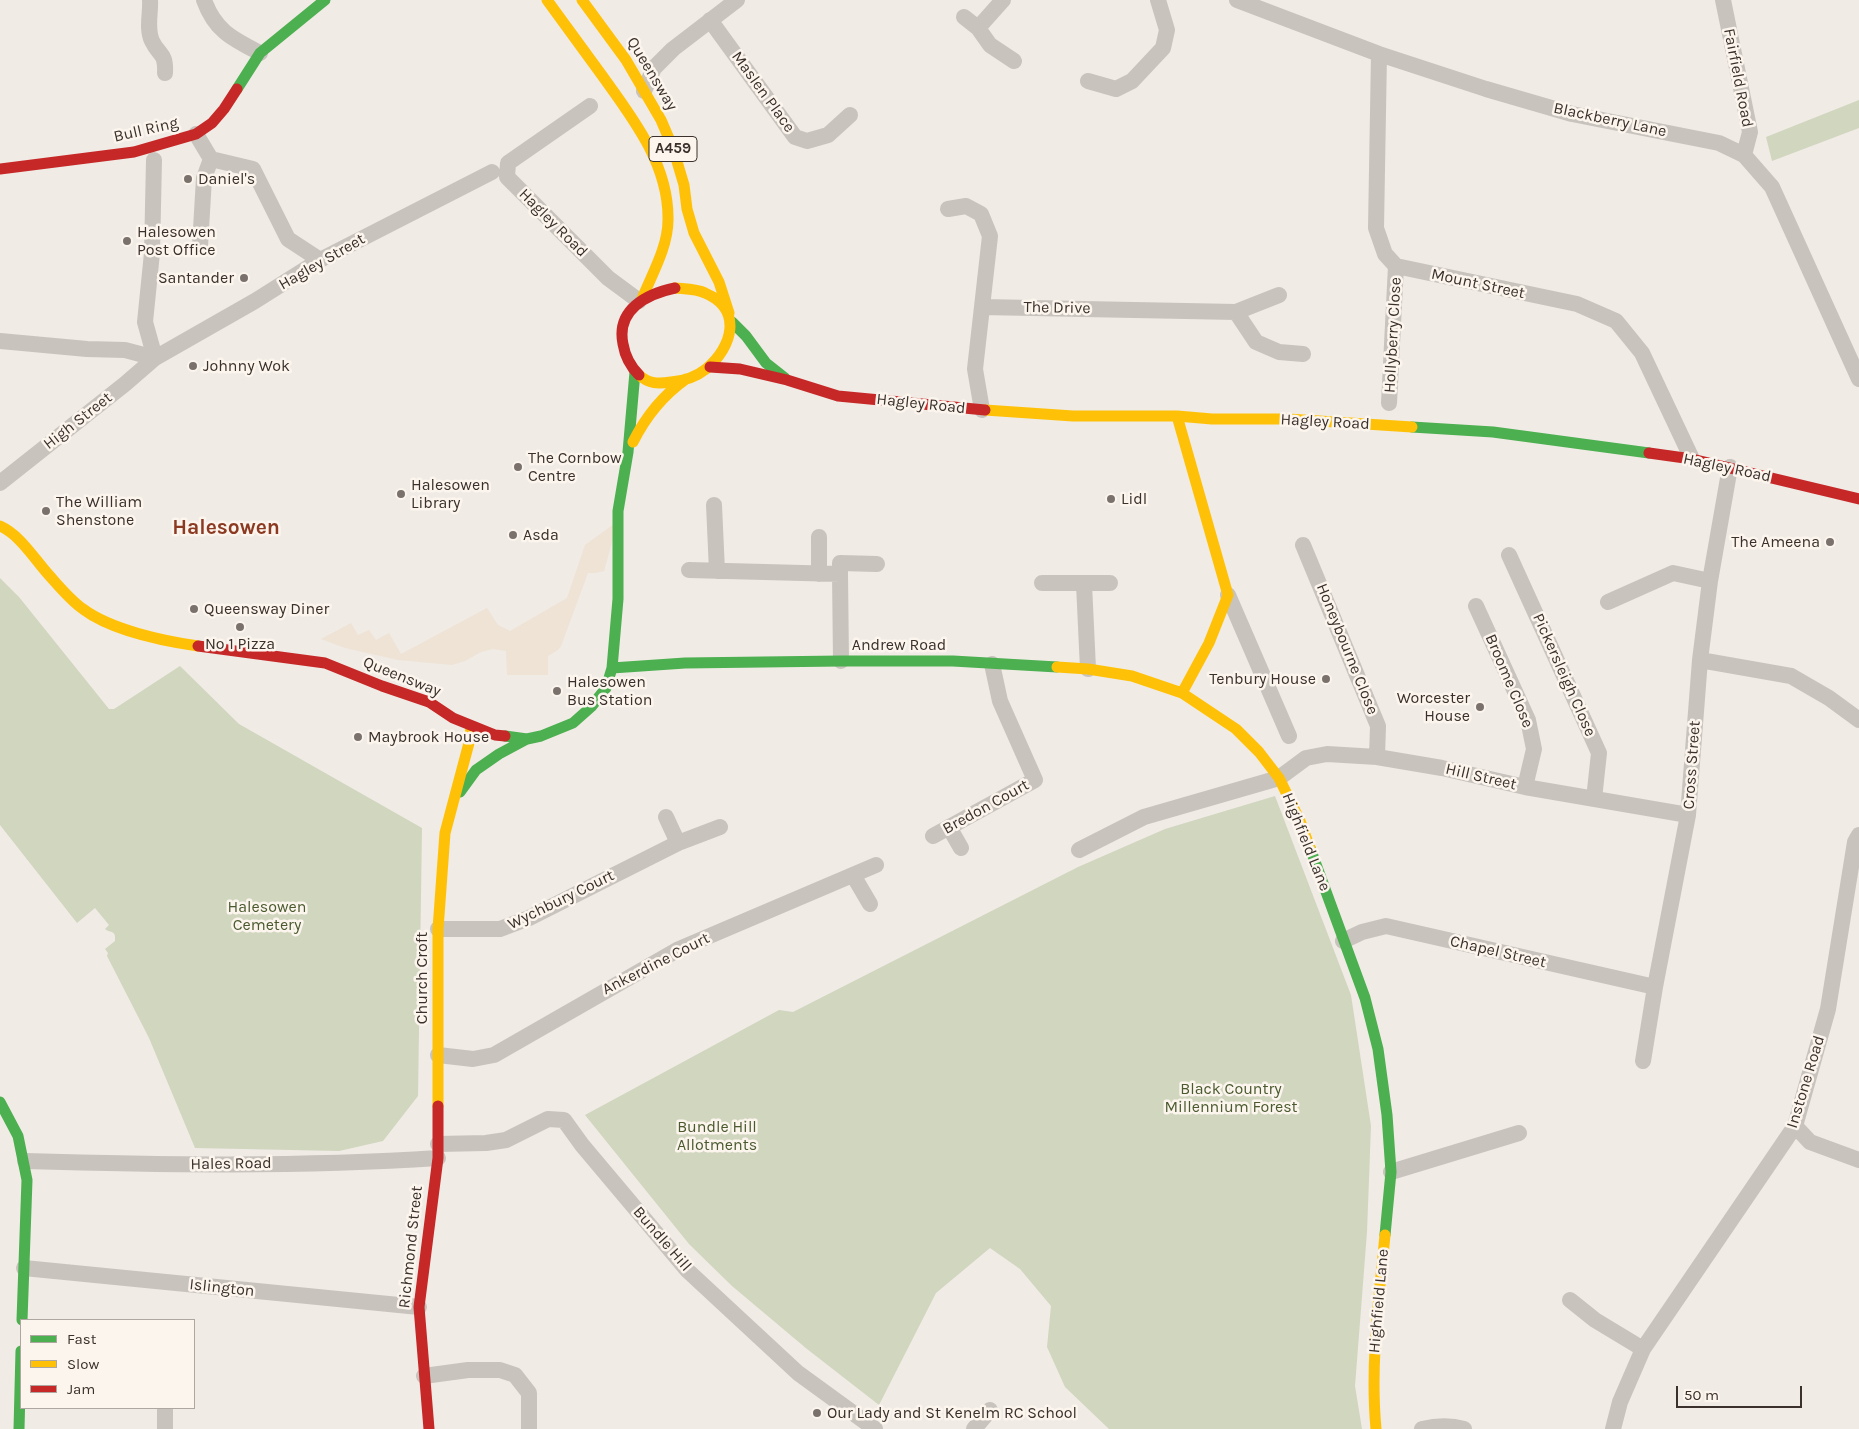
<!DOCTYPE html>
<html>
<head>
<meta charset="utf-8">
<style>
  body { margin:0 }
  #map { position:relative; width:1859px; height:1429px; overflow:hidden; background:#f0ebe5; font-family:Karla,sans-serif }
  canvas { display:block }
  .legend { position:absolute; left:20px; top:1319px; width:175px; height:90px; box-sizing:border-box; background:#fbf5ee; border:1px solid #aea6a0; margin:0; padding:6px 9px; list-style:none; font-size:15px; color:#3b302b }
  .legend li { display:flex; align-items:center; gap:10px; height:25px }
  .legend b { width:25px; border:1px solid #aea6a0 }
  .scale { position:absolute; left:1676px; top:1386px; width:126px; height:22px; box-sizing:border-box; border:2px solid #3b302b; border-top:0; padding-left:6px; font-size:15px; line-height:18px; white-space:nowrap; color:#3b302b; -webkit-text-stroke:4px #fbf5ee; paint-order:stroke }
</style>
</head>
<body>
<div id="map">
<canvas width="1859" height="1429"></canvas>
<ul class="legend">
<li><b style="height:6px;background:#4caf50"></b>Fast</li>
<li><b style="height:6px;background:#ffc107"></b>Slow</li>
<li><b style="height:6px;background:#c62828"></b>Jam</li>
</ul>
<div class="scale">50 m</div>
</div>
<script>
const ctx = document.querySelector('canvas').getContext('2d');
ctx.lineJoin = 'round';
function paint(path, color) { ctx.fillStyle = color; ctx.fill(path, 'evenodd'); }
function strokePath(path, color, width, dash) { ctx.strokeStyle = color; ctx.lineWidth = width; ctx.lineCap = dash ? 'butt' : 'round'; ctx.setLineDash(dash || []); ctx.stroke(path); }
function label(font, color, halo, rows, align = 'center') {
  ctx.font = font + ' Karla,sans-serif'; ctx.lineWidth = 5; ctx.setLineDash([]); ctx.textBaseline = 'middle'; ctx.strokeStyle = halo; ctx.fillStyle = color; for (const [text, x, y, turn = 0] of rows) {
    ctx.save(); ctx.translate(x, y); ctx.rotate((+turn || 0) * Math.PI / 180); ctx.textAlign = isNaN(turn) ? turn : align; if (halo) ctx.strokeText(text, 0, 0); ctx.fillText(text, 0, 0); ctx.restore();
  }
}
const green = new Path2D(`
  M1859 100V128L1772 161 1766 137Z
  M0 578 19 597 109 709H114L180 666 239 724 422 828 418 1096 383 1141 339 1151 195 1148 149 1038 107 956 108 953 105 949 115 941C116 929 111 934 105 929L109 925 95 908 77 923 0 825Z
  M1275 796 1351 995 1371 1126 1367 1232 1355 1386 1362 1429H1109L1065 1387 1047 1347 1051 1306 1020 1269 990 1248 936 1293 879 1405 807 1349 732 1286 689 1244 585 1115 779 1010 793 1012 1078 867 1165 829Z`);
const plaza = new Path2D(`
  M618 521 604 571 595 573H588L561 646 558 650 548 656V675H507L506 651 493 649 481 652 465 661 452 665 398 660 345 648 321 639 351 623 358 635 369 630 376 640 389 633 401 654 487 608 498 625 510 631 567 598 585 545Z`);
const street = new Path2D(`
  M150 0C151 13 146 28 152 41 159 56 166 52 165 73
  M204 0C215 31 233 39 260 53
  M1237 0 1379 54 1486 89 1572 114 1719 143 1744 155 1772 187 1859 379
  M1723 0 1750 132 1744 155
  M964 17 978 28 990 45 1014 61
  M710 20 795 137 807 141 828 135 850 115
  M978 28 1003 0
  M1379 54 1376 228 1385 254 1396 266 1577 304 1616 321 1642 353 1692 459
  M1088 81 1116 89 1132 81 1163 48 1167 30 1158 0
  M644 91 654 68 673 49 737 0
  M590 106 508 163 507 177 608 278 639 301
  M196 134 211 159 204 178 200 246
  M211 159 253 169 288 239 320 260
  M154 160 152 253 145 322 155 358
  M948 209 966 206 981 214 990 236 982 307
  M1236 312 1256 342 1279 352 1303 354
  M0 341 87 349 125 350 155 358
  M1389 403 1396 266
  M982 410 975 369 982 307 1236 312 1279 295
  M0 483 125 384 155 358 255 301 320 260 492 172
  M714 505 717 571
  M819 537V574
  M1303 545 1378 726 1377 757
  M1509 555 1599 753 1594 799
  M689 570 840 574 841 661
  M840 574V563L877 564
  M1042 583H1110
  M1084 584 1088 669
  M1228 595 1289 736
  M1608 602 1673 573 1710 581
  M1476 606 1528 720 1534 749 1525 787
  M1700 660 1791 676 1829 698 1859 720
  M666 817 678 843
  M949 827 961 848
  M933 836 1035 780 1000 701 992 664
  M1079 850 1144 817 1279 778 1306 758 1327 754 1377 757 1442 768 1525 787 1688 815
  M853 875 870 904
  M438 929H500L529 918 678 843 720 827
  M1343 941 1362 932 1386 926 1655 987
  M438 1055 473 1059 494 1055 679 949 876 865
  M1643 1061 1655 987 1688 815 1700 660 1710 581 1730 467
  M1795 1126 1810 1142 1859 1160
  M438 1144 486 1143 506 1140 548 1119 564 1120 582 1145 688 1271 798 1373 875 1429
  M25 1161C162 1165 300 1167 438 1158
  M1391 1172 1519 1133
  M24 1268 419 1307
  M1570 1300 1595 1320 1643 1349
  M424 1376 468 1370H500L515 1375 529 1393V1429
  M165 1408V1429
  M974 1429 990 1410
  M1422 1429C1435 1426 1450 1425 1464 1429
  M1613 1429 1620 1402 1643 1349 1795 1126 1828 1009 1855 842 1859 835`);
const fast = new Path2D(`
  M237 89 260 53 325 0
  M732 322 746 336 766 363 785 378
  M1412 427 1493 432 1649 453
  M612 668 685 663 841 661H953L1057 667
  M505 736 527 739 541 736 573 723 591 707 606 688 612 668 618 599V511L628 452 635 372
  M460 792 476 770 499 754 527 739
  M1310 848 1365 998 1378 1049 1387 1115 1391 1172 1385 1235
  M0 1102 18 1136 27 1180 22 1320
  M19 1429 21 1351`);
const slow = new Path2D(`
  M547 0C565 25 583 49 601 74 632 117 669 164 668 220 668 247 652 274 642 299
  M582 0 626 60 661 120 673 148 684 185 687 209 694 233 719 282 729 313
  M639 375C649 384 658 384 671 382 683 381 696 377 706 369 733 347 743 309 705 293 697 289 684 289 675 288
  M985 410 1073 416H1177L1212 419H1288L1412 427
  M1177 416 1228 595 1209 643 1182 693
  M633 442C646 416 662 396 686 379
  M0 526C20 535 33 557 48 574 58 585 70 600 83 609 111 630 164 641 198 646
  M1057 667 1088 669 1132 676 1182 693 1236 729 1259 752 1279 778 1300 821 1310 848
  M438 1106V929L445 833 469 743 471 727
  M1376 1429C1370 1364 1379 1299 1385 1235`);
const jam = new Path2D(`
  M0 169 134 152 196 134 212 123 224 109 237 89
  M710 367 740 369 787 380 838 396 985 410
  M639 375C630 366 625 356 623 344 616 310 646 294 675 288
  M1649 453 1692 459 1859 499
  M198 646 325 663 382 686 429 702 453 718 495 735 505 736
  M429 1429 419 1307 438 1158V1106`);
const markers = [
  [188,179,5,"#7a716c"],
  [127,241,5,"#7a716c"],
  [244,278,5,"#7a716c"],
  [193,366,5,"#7a716c"],
  [518,467,5,"#7a716c"],
  [401,494,5,"#7a716c"],
  [1111,499,5,"#7a716c"],
  [46,511,5,"#7a716c"],
  [513,535,5,"#7a716c"],
  [1830,542,5,"#7a716c"],
  [194,609,5,"#7a716c"],
  [240,627,5,"#7a716c"],
  [1326,679,5,"#7a716c"],
  [557,691,5,"#7a716c"],
  [1480,707,5,"#7a716c"],
  [358,737,5,"#7a716c"],
  [817,1413,5,"#7a716c"]
];
const shields = [
  [673,149,48]
];
const shieldNames = [
  ["A459",673,149]
];
const streetNames = [
  ["Queensway",652,74,59],
  ["Fairfield Road",1738,78,79],
  ["Maslen Place",763,92,54],
  ["Blackberry Lane",1610,120,12],
  ["Bull Ring",146,130,-13],
  ["Hagley Road",553,223,45],
  ["Hagley Street",322,262,-30],
  ["Mount Street",1478,284,12],
  ["The Drive",1057,308,1],
  ["Hollyberry Close",1393,335,-87],
  ["Hagley Road",921,404,6],
  ["High Street",78,421,-38],
  ["Hagley Road",1325,422,3],
  ["Hagley Road",1727,468,12],
  ["Andrew Road",899,645],
  ["Honeybourne Close",1347,649,68],
  ["Pickersleigh Close",1564,675,66],
  ["Queensway",402,677,22],
  ["Broome Close",1509,681,67],
  ["Cross Street",1692,765,-86],
  ["Hill Street",1481,777,13],
  ["Bredon Court",986,807,-29],
  ["Highfield Lane",1306,842,68],
  ["Wychbury Court",561,900,-26],
  ["Chapel Street",1498,952,13],
  ["Ankerdine Court",656,964,-27],
  ["Church Croft",422,978,-90],
  ["Instone Road",1806,1082,-73],
  ["Hales Road",231,1164,-1],
  ["Bundle Hill",662,1239,49],
  ["Richmond Street",411,1247,-84],
  ["Islington",222,1288,6],
  ["Highfield Lane",1379,1301,-85]
];
const poiNames = [
  ["Daniel's",198,179],
  ["Halesowen",137,232],
  ["Post Office",137,250],
  ["Santander",234,278,"right"],
  ["Johnny Wok",203,366],
  ["The Cornbow",528,458],
  ["Centre",528,476],
  ["Halesowen",411,485],
  ["Library",411,503],
  ["Lidl",1121,499],
  ["The William",56,502],
  ["Shenstone",56,520],
  ["Asda",523,535],
  ["The Ameena",1820,542,"right"],
  ["Queensway Diner",204,609],
  ["No 1 Pizza",240,644,"center"],
  ["Tenbury House",1316,679,"right"],
  ["Halesowen",567,682],
  ["Bus Station",567,700],
  ["Worcester",1470,698,"right"],
  ["House",1470,716,"right"],
  ["Maybrook House",368,737],
  ["Our Lady and St Kenelm RC School",827,1413]
];
const parkNames = [
  ["Halesowen",267,907],
  ["Cemetery",267,925],
  ["Black Country",1231,1089],
  ["Millennium Forest",1231,1107],
  ["Bundle Hill",717,1127],
  ["Allotments",717,1145]
];
const districtNames = [
  ["Halesowen",226,528]
];
paint(green, '#d1d6bf');
paint(plaza, '#eee3d5');
strokePath(street, '#c9c3be', 16);
strokePath(fast, '#4caf50', 11);
strokePath(slow, '#ffc107', 11);
strokePath(jam, '#c62828', 11);
for (const [x, y, r, color] of markers) { const dot = new Path2D(); dot.arc(x, y, r, 0, 2 * Math.PI); ctx.fillStyle = color; ctx.fill(dot); strokePath(dot, '#fbf5ee', 2); }
for (const [x, y, w] of shields) { const box = new Path2D(); box.roundRect(x - w / 2, y - 12.5, w, 25, 4); ctx.fillStyle = '#fbf5ee'; ctx.fill(box); strokePath(box, '#3b302b', 1); }
label('bold 15px', '#3b302b', null, shieldNames);
label('16px', '#3b302b', '#fbf5ee', streetNames);
label('16px', '#3b302b', '#fbf5ee', poiNames, 'left');
label('16px', '#4a5a2e', '#fbf5ee', parkNames);
label('bold 21px', '#8c3b22', '#fbf5ee', districtNames);
</script>
</body>
</html>
